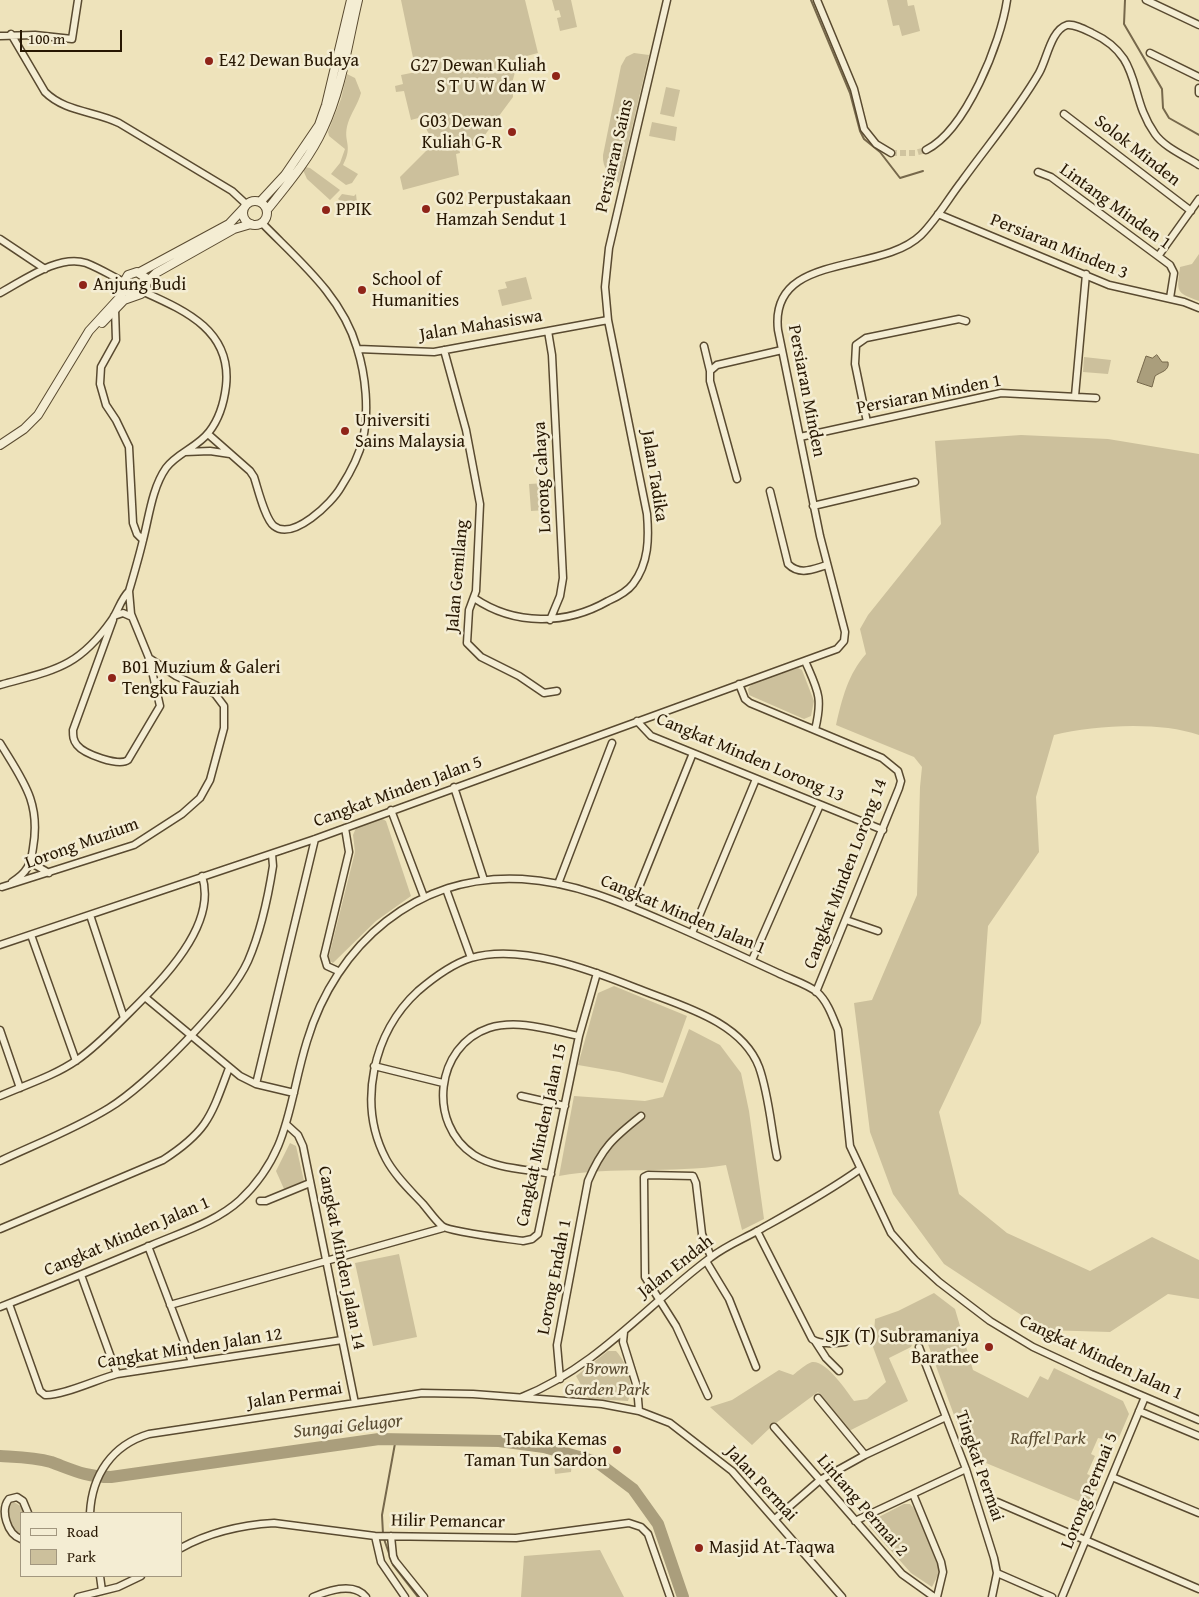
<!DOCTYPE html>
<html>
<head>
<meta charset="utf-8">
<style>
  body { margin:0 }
  #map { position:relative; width:1199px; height:1597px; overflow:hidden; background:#eee3bb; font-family:"Gentium Book Plus",serif }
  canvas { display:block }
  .legend { position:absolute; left:20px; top:1512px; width:162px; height:65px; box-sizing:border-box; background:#f4edd3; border:1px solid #a2977f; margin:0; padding:6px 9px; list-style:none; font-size:15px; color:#271702 }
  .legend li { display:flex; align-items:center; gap:10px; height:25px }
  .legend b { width:25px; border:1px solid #a2977f }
  .scale { position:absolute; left:20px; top:30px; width:102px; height:22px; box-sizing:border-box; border:2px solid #271702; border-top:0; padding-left:6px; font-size:15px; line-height:18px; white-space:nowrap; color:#271702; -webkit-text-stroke:4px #f4edd3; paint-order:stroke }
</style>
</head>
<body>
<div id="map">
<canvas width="1199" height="1597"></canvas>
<ul class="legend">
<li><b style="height:6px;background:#f4edd3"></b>Road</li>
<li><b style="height:14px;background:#ccc09c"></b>Park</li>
</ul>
<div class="scale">100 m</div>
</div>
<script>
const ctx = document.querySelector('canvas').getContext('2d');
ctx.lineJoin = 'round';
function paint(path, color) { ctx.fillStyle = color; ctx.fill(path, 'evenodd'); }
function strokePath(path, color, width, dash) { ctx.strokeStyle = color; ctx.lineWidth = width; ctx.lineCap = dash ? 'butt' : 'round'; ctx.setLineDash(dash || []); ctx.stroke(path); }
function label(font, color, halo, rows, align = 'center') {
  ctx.font = font + ' "Gentium Book Plus",serif'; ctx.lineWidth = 5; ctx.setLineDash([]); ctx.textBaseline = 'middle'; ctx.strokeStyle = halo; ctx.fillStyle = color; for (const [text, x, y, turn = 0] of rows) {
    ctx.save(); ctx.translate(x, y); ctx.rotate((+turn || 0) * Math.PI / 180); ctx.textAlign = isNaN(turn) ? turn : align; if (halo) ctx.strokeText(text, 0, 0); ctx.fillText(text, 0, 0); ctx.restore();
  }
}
const green = new Path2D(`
  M401 0H525L538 53 519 58 512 83 513 97 476 147 465 144 459 149 460 153 456 154 459 175 403 190 400 177 434 143 424 125 432 120 429 115 411 120 404 91 396 92 395 86 403 84 401 75 416 72Z
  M552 0H571L577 27 560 31 557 18 561 17 559 10 555 11Z
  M887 0H907L908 6 914 5 920 31 902 36 899 25 893 26Z
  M634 53 649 55 619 183C610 176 602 168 603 155L621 66 626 57Z
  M347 74 355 78 361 93C358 104 351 113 348 123 342 142 354 144 343 165L358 174 352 183 346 185 331 174 340 163 345 149 329 136 328 132 341 99Z
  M666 87 680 90 674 117 660 114Z
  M652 122 677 127 675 141 649 136Z
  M305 167 310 168 340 190 330 200 307 179 303 170Z
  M342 194 354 196 356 194 357 203 345 205 338 199Z
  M1199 254V301C1175 292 1177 292 1180 267L1192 264Z
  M526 277 532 299 502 306 498 290 507 288 505 282Z
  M1084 357 1111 360 1108 374 1083 372Z
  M1021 435 1108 439 1199 454V735C1159 721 1095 725 1054 735L1036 797 1039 852 988 926 981 1023 939 1112 959 1194 1007 1233 1090 1271 1152 1237 1199 1260V1299L1168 1294 1110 1332 1044 1330 944 1264 893 1194 870 1132 854 1003 872 1000 917 895 920 787 922 767 914 757 836 725C842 699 848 674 866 654L860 629 868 615 941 524 935 441Z
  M546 483 547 510 531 511 529 484Z
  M798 668 802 670 814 701 811 716 804 719 749 695 748 689 752 683Z
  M381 818 386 821 411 896 376 921 333 963 330 961 329 956 355 852 353 835 356 828Z
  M614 986 687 1016 663 1083 619 1072 578 1065 598 993Z
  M689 1029 720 1045 741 1073 749 1111 764 1219 742 1230 726 1165C671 1174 614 1166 559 1176L574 1096 645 1101 663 1097Z
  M290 1143 296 1146 304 1181 284 1189 276 1171Z
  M399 1254 417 1337 373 1346 355 1263Z
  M934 1293 955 1309 973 1370 1028 1398 1040 1376 1048 1380 1054 1368 1123 1401 1129 1414 1117 1442 1098 1438 1091 1454 1095 1456 1087 1474 1101 1480 1090 1506 969 1456 925 1336 914 1340 911 1347 889 1358 908 1401 849 1431 818 1392 772 1426 752 1445 710 1407 732 1400 779 1370 793 1375C798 1371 806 1364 812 1362 826 1360 847 1391 854 1401L867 1399 886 1382 873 1347 875 1319 898 1311Z
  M608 1351H616C627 1363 635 1386 628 1401L589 1399 576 1376Z
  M559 1459 572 1461 571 1472 555 1474 554 1463Z
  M14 1502 22 1507 24 1513H21V1535C10 1529 7 1517 9 1505Z
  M904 1504H910L915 1509 940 1571 932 1587 911 1573 869 1526 871 1521Z
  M600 1550 624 1597H521L524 1556Z`);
const water = new Path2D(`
  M1157 355 1162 362H1168C1170 371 1160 372 1155 376L1152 387 1137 382 1146 356 1152 358Z`);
const stream = new Path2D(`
  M811 0 850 93 860 131 864 139 880 152 900 178 923 171
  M1125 0 1124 24 1162 89 1163 108 1169 118 1199 135
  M383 1534 382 1515 396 1438
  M384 1539 393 1565 418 1597`);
const river = new Path2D(`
  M0 1456C17 1457 34 1457 51 1462 73 1470 86 1477 111 1477L379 1439 499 1441 544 1447 597 1462 633 1489 658 1524 683 1597`);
const minorTunnel = new Path2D(`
  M891 153H915L926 150`);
const minor = new Path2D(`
  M817 0 854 89 864 129 876 144 891 153
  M1146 0 1199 25
  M11 34 45 92C65 112 95 111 119 123L232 191 246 204
  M0 36 35 35 72 39 78 0
  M1150 53 1199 77
  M1199 88V93
  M1064 114 1191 211
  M926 150C966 130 1001 42 1007 0
  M1038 172 1051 177 1170 265 1174 273 1170 298
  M938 214 1109 285 1184 302 1199 308
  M0 239 45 269
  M1159 255 1199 199
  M0 293C23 281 58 254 86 263 99 268 112 276 124 282
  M115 309 116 340 101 367 100 384 106 405 116 420 129 447 133 523 137 534 143 540
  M548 331 552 355 563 578 560 596 550 620
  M704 346 710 371
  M358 349 434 352 608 320
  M444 350 466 430 480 504 476 591 469 610 467 643 481 657 519 676 544 693 557 691
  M1075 396 1086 274
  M867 422 855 364 856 345 866 338 959 319 966 321
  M208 434 250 471 254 477C258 489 265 519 274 526 293 541 332 503 341 487 350 473 359 456 363 439 369 411 366 376 357 348 342 296 299 261 262 223
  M800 437 1001 393 1096 398
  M185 452 210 451 230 454
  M737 479 710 381V371L717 365 782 350
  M770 491 788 564C800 576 813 569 827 565
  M813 506 915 482
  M474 598C515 626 566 625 608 601 617 597 627 592 633 584 649 563 649 538 647 514L608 320 605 287 609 248 667 0
  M114 616 123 613 132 617
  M113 620 73 730C73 736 73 740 77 745 84 754 119 767 128 760L160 706 149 658
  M805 661C818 691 823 697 815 730
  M739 684 745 699 750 703 882 758 898 771 901 781 899 788 816 992
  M0 685C53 670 77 669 111 621 118 612 120 600 129 591
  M637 721 651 736 883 830
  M0 743C23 781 41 802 33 848 31 864 27 873 12 882
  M454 787 484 880
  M391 810 424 897
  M31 859 35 865 49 873
  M558 884 612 743
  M2 887 134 845 182 814 200 798 210 780 224 728V706L215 694 176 676 149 658 131 614 129 591C134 574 139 557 143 540 149 517 152 488 166 468 177 453 198 447 209 432 220 418 224 403 226 386 232 331 186 311 144 292
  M446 889 471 958
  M631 907 693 753
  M90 915 124 1018
  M846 920 878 931
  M692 933 756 779
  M31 935 76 1061
  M0 945 315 839 837 649 844 641 845 632 820 536 778 330C769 251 880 275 921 235 937 219 948 199 962 181 988 145 1017 111 1039 73 1047 59 1051 30 1067 25 1075 24 1084 29 1092 33 1144 57 1127 95 1155 134 1164 147 1185 156 1199 165
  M752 960 820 805
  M338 971 327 966 324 956 349 852 345 828
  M597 973 579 1036 538 1234 532 1239 523 1241C510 1239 449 1232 442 1226 435 1220 429 1211 423 1204 410 1190 395 1176 386 1159 357 1104 373 1032 418 991 432 979 452 964 471 958 520 943 591 970 636 988 678 1005 741 1020 759 1067 769 1095 771 1128 777 1157
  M146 998 240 1076 256 1084 294 1093
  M0 1030 20 1088
  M374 1066 443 1083
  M256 1084 315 839
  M0 1096C25 1085 54 1076 77 1060 93 1049 108 1034 122 1020 155 987 219 928 202 876
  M521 1096 565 1106
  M287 1125 298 1135 303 1146 355 1403
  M0 1161C36 1144 75 1129 109 1108 147 1085 230 1001 248 961 261 931 268 898 273 866L272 854
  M551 1174C526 1169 496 1169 474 1155 427 1124 435 1046 489 1028 518 1019 550 1030 579 1036
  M260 1201H266L310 1183
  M0 1229 163 1160C208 1131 211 1116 229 1068
  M757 1231 812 1339C820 1345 835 1343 845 1342
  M148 1246 192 1362
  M706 1261 729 1299 756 1367
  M81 1275 117 1374
  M9 1304 40 1391 45 1395C62 1396 98 1379 117 1374L342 1340
  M170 1305 443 1228
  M0 1307C51 1287 102 1266 152 1245 182 1232 216 1222 240 1200 291 1152 288 1102 307 1041 336 944 417 873 522 879 574 882 620 902 668 923 705 939 741 956 778 973 790 979 807 984 817 992 828 1002 833 1018 838 1030L850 1146 891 1233 915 1260 939 1282 990 1321 1033 1347 1091 1374 1199 1420
  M624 1332 623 1342 637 1387 639 1411
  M815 1341 826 1358 839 1371
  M919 1347 966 1469 994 1558 997 1573 992 1597
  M560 1379 557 1345 588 1181C602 1148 613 1138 641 1116
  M708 1396 676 1326 645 1277 644 1177 648 1175 693 1176 696 1183 702 1234 711 1257
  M522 1397C597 1367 647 1305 710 1258 725 1246 743 1239 759 1230 793 1211 828 1192 860 1169
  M818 1398 865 1455
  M1139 1411 1199 1436
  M774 1427 902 1574 934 1597
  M1112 1477 1199 1513
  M913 1494 941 1562 943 1572 937 1597
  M997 1502 1199 1589
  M90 1513C92 1475 112 1445 149 1434L422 1393 473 1394 553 1400 602 1404 639 1411 670 1423 732 1471 842 1597
  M775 1519 820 1480 865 1455 946 1417
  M855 1521 966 1469
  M375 1536 381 1562 405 1597
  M391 1536 393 1556 395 1561 424 1597
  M21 1539C7 1534 0 1510 9 1499L17 1497 23 1501 28 1513
  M181 1548C210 1532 241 1525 274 1523L375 1536 516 1538 629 1523 641 1527 648 1534 670 1597
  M997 1573 1052 1597
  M100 1576 102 1591
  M78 1597 118 1587 141 1576
  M313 1597C329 1590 354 1582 366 1597
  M1062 1597 1145 1397`);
const tertiary = new Path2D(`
  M243 213a12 12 0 1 1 24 0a12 12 0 1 1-24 0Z
  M260 202 285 175 319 125 326 105 351 0
  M267 210C287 185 310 158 323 129 342 89 348 42 358 0
  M140 272 229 224 244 208
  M147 282 156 273 234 229 251 224
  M102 323 124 300 141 294 146 289V278L137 272 128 275 124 282 127 291 134 295
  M0 445 24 429 38 415 89 331 121 296 124 287`);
const markers = [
  [209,61,5,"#8f2418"],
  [556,76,5,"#8f2418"],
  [512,132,5,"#8f2418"],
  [426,209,5,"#8f2418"],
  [326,210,5,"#8f2418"],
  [83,285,5,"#8f2418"],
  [362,290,5,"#8f2418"],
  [345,431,5,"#8f2418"],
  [112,678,5,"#8f2418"],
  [989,1347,5,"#8f2418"],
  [617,1450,5,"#8f2418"],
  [699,1548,5,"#8f2418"]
];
const poiNames = [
  ["E42 Dewan Budaya",219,61],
  ["G27 Dewan Kuliah",546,66,"right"],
  ["S T U W dan W",546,87,"right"],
  ["G03 Dewan",502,122,"right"],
  ["Kuliah G-R",502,143,"right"],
  ["G02 Perpustakaan",436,199],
  ["Hamzah Sendut 1",436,220],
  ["PPIK",336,210],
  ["School of",372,280],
  ["Humanities",372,301],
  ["Anjung Budi",93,285],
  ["Universiti",355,421],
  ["Sains Malaysia",355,442],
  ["B01 Muzium & Galeri",122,668],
  ["Tengku Fauziah",122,689],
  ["SJK (T) Subramaniya",979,1337,"right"],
  ["Barathee",979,1358,"right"],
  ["Tabika Kemas",607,1440,"right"],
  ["Taman Tun Sardon",607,1461,"right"],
  ["Masjid At-Taqwa",709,1548]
];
const streetNames = [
  ["Solok Minden",1137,151,38],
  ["Persiaran Sains",615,156,-77],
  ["Lintang Minden 1",1115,207,36],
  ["Persiaran Minden 3",1059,247,22],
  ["Jalan Mahasiswa",481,326,-9],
  ["Persiaran Minden",806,391,79],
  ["Persiaran Minden 1",929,395,-11],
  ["Jalan Tadika",654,476,81],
  ["Lorong Cahaya",543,477,-93],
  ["Jalan Gemilang",458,576,-85],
  ["Cangkat Minden Lorong 13",750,758,23],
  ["Cangkat Minden Jalan 5",398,792,-20],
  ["Lorong Muzium",82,844,-20],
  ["Cangkat Minden Lorong 14",846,874,-69],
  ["Cangkat Minden Jalan 1",683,915,23],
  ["Cangkat Minden Jalan 15",542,1135,-78],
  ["Cangkat Minden Jalan 1",127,1237,-23],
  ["Cangkat Minden Jalan 14",341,1258,79],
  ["Jalan Endah",676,1267,-38],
  ["Lorong Endah 1",555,1277,-79],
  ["Cangkat Minden Jalan 12",190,1349,-9],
  ["Cangkat Minden Jalan 1",1101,1358,25],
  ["Jalan Permai",295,1396,-9],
  ["Tingkat Permai",979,1466,71],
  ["Jalan Permai",761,1484,47],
  ["Lorong Permai 5",1090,1491,-68],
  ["Lintang Permai 2",862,1506,49],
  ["Hilir Pemancar",448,1522,1]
];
const parkNames = [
  ["Brown",607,1369],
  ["Garden Park",607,1390],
  ["Raffel Park",1048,1439]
];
const waterNames = [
  ["Sungai Gelugor",348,1427,-6]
];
paint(green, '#ccc09c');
paint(water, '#aa9e7c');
strokePath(water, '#76684b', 1);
strokePath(stream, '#76684b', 2);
strokePath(river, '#aa9e7c', 12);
strokePath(minorTunnel, '#d0c49f', 6, [6, 3]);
strokePath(minor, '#594a30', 9);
strokePath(tertiary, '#594a30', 10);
strokePath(minor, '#f4edd3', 6);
strokePath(tertiary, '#f4edd3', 8);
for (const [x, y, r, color] of markers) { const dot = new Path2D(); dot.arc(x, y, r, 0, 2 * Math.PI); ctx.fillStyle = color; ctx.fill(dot); strokePath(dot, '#f4edd3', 2); }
label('18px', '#271702', '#f4edd3', poiNames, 'left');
label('18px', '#271702', '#f4edd3', streetNames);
label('italic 18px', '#594a30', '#f4edd3', parkNames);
label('italic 19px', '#5b4d33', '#f4edd3', waterNames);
</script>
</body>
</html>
